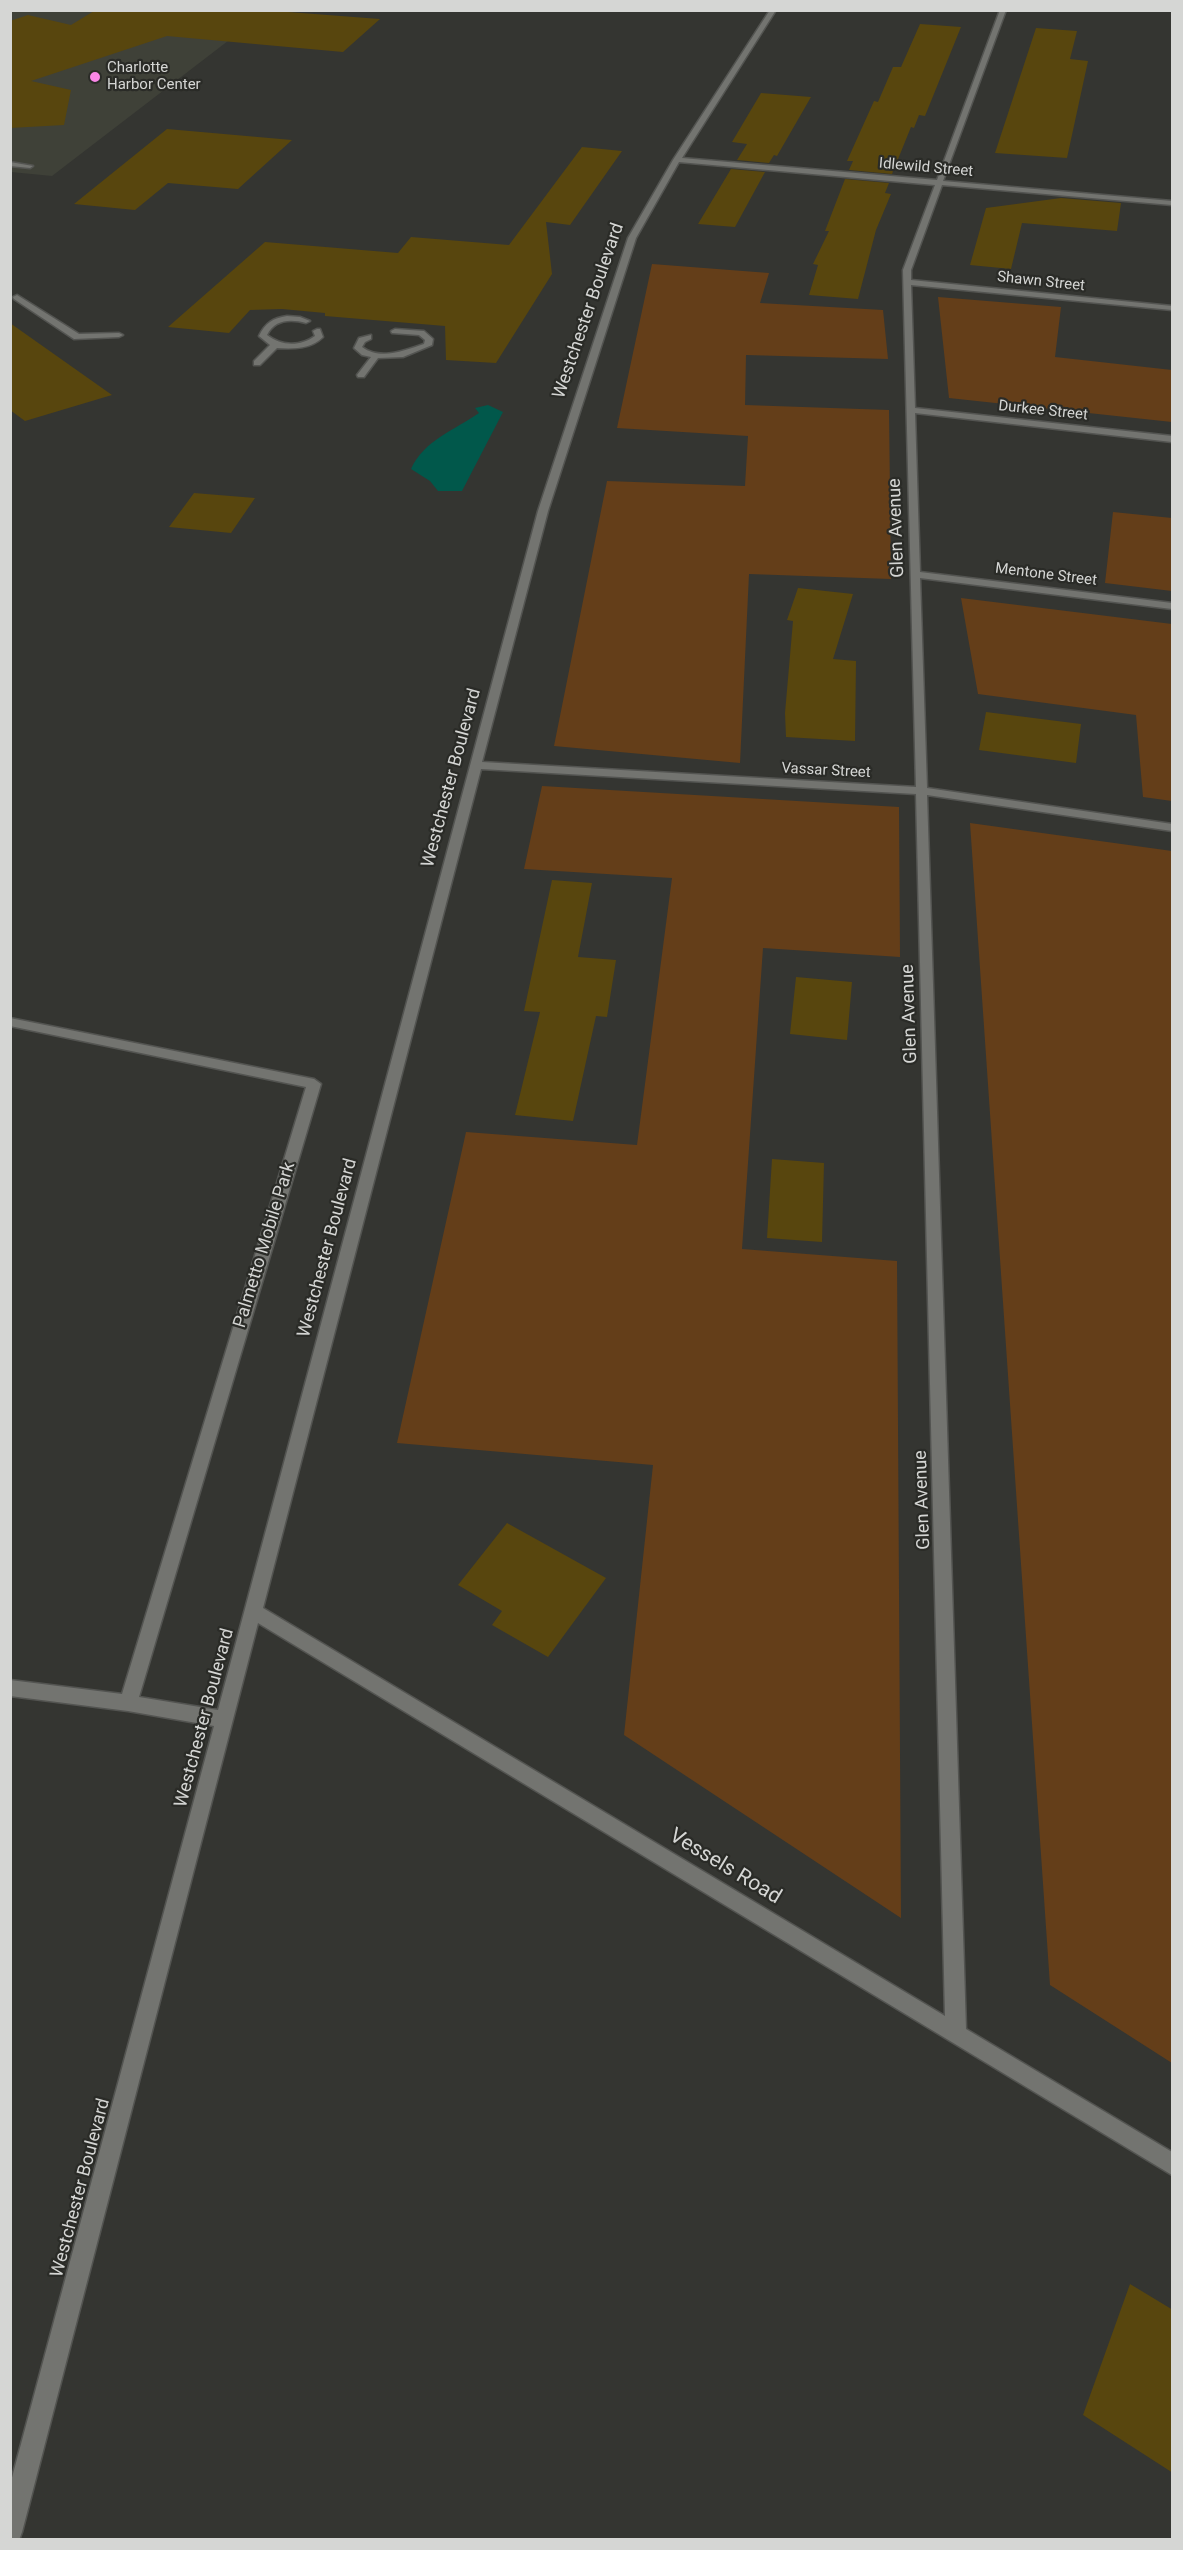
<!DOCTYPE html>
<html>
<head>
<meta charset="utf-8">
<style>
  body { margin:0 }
  #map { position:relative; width:1183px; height:2550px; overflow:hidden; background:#343531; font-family:Roboto,sans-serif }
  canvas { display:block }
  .frame { position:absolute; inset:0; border:12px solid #d5d6d4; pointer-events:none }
</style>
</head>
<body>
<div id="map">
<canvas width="1183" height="2550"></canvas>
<div class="frame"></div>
</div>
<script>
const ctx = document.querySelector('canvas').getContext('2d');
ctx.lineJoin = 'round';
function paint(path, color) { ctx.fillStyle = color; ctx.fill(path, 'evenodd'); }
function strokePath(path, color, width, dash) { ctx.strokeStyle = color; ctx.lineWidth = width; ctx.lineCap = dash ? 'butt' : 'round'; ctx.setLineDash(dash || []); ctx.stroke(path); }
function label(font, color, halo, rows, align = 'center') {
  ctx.font = font + ' Roboto,sans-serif'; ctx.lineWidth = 4.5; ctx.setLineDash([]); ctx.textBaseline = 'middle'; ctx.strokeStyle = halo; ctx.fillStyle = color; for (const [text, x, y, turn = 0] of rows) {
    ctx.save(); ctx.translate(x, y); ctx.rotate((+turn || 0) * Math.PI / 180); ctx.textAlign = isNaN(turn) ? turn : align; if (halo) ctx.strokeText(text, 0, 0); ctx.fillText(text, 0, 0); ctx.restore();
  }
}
const built = new Path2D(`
  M10 11H267L52 176 11 172Z`);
const green = new Path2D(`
  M652 264 769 273 760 303 883 310 888 359 746 355 745 405 889 410 891 579 749 574 740 763 554 746 607 481 745 486 748 436 617 428Z
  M938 297 1061 307 1055 357 1172 370V422L949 398Z
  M1113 512 1172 518V591L1105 583Z
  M961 598 1172 624V801L1143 797 1136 715 978 694Z
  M542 786 899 807 900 957 763 948 742 1249 897 1261 901 1918 624 1735 653 1465 397 1443 466 1132 637 1145 672 878 524 869Z
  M970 823 1172 851V2063L1050 1985Z`);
const water = new Path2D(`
  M488 405 503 412 462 491H438L430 481 411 469C424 440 455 430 479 413L475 408Z`);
const building = new Path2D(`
  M114 10H262L380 19 343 52 167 36 31 81 71 90 64 125 10 128V21L28 15 71 25 94 11Z
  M920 24 961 27 925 116 919 115 914 128 911 127 892 174 849 170 853 161H847L874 101 878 102 893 67H901Z
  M1036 28 1077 31 1070 59 1088 61 1067 158 995 153Z
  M761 93 811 97 777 156 774 155 769 163 737 160 747 144 732 142Z
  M167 129 292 140 238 189 168 183 135 210 74 204Z
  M582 147 622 151 570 225 546 222 552 274 496 363 446 360 445 326 325 316V313L282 309 250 310 229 333 168 327 265 242 398 253 411 237 509 245Z
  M731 169 765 172 735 227 698 224Z
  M845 179 889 183 885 193 891 194 876 230 858 299 809 295 818 265 813 264 829 231H825Z
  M1061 198 1121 203 1117 231 1022 223 1011 269 970 265 986 208Z
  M10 323 112 395 25 421 10 410Z
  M194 493 255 498 231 533 169 527Z
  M798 588 853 594 833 659 856 661 855 741 786 737 785 713 793 621 787 620Z
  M986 712 1081 724 1076 763 979 750Z
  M552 880 592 883 578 957 616 960 607 1017 596 1016 573 1121 515 1115 540 1012 524 1011Z
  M796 977 852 982 847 1040 790 1034Z
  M772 1159 824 1163 822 1242 767 1238Z
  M507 1523 606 1578 548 1657 492 1625 502 1611 458 1585Z
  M1130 2284 1173 2310V2473L1083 2415Z`);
const lane = new Path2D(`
  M10 162 33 166 30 168 10 166Z
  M17 295 79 334 119 333 123 335 119 337 74 339 14 299 13 297Z
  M287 316 300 317 310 321 306 323C291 319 275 319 267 335 281 346 300 347 315 336L313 331 317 329H320L323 337C311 349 294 349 277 348L260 365H254V361L270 345 259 336C265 323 273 318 287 316Z
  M395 329 424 331 433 339 432 345 403 357 378 358 364 377H358L357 375 371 357 362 355 354 348 359 338 371 335V339L365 342 362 347C381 361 405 350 424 344L425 340 419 335 392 333 391 331Z`);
const street = new Path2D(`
  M770 10H776L682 158 937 180 1000 10H1006L943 181 1172 201V205L942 185 911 270V280L1172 306V310L911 285 915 408 1172 436V442L915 413 920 572 1172 603V609L920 578 927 788 1172 824V831L927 795 966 2029 1172 2152V2175L258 1623 22 2532 19 2540H10V2485L214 1726 128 1711 10 1696V1680L122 1694 306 1087 10 1026V1018L314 1079 321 1084 139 1697 218 1710 538 511 628 238 673 160ZM679 162 935 185 903 270 916 787 482 762 548 511 636 238ZM481 769 916 794 945 2016 263 1608Z`);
const markers = [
  [95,77,6,"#fa87e7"]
];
const farPoinames = [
  ["Charlotte",107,68],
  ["Harbor Center",107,85]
];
const farStreetnames = [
  ["Idlewild Street",926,168,5],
  ["Shawn Street",1041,282,6],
  ["Durkee Street",1043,411,6],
  ["Mentone Street",1046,575,7],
  ["Vassar Street",826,771,3]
];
const streetNames = [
  ["Westchester Boulevard",589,311,-71],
  ["Glen Avenue",897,528,-92],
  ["Westchester Boulevard",452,778,-75],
  ["Glen Avenue",910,1014,-92],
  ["Palmetto Mobile Park",265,1245,-73],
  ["Westchester Boulevard",328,1248,-75],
  ["Glen Avenue",923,1500,-92],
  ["Westchester Boulevard",205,1718,-75],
  ["Westchester Boulevard",81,2188,-75]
];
const nearStreetnames = [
  ["Vessels Road",725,1867,31]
];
paint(built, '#3f4138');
paint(green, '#643e19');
paint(water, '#01584b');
paint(building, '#58460e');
strokePath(lane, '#535451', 3);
strokePath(street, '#535451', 3);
paint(lane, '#737470');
paint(street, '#737470');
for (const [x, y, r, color] of markers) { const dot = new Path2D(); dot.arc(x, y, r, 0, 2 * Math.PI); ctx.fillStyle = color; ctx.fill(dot); strokePath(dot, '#2a2b27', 2); }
label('15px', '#d5d6d4', '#2a2b27', farPoinames, 'left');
label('15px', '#d5d6d4', '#2a2b27', farStreetnames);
label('18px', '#d5d6d4', '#2a2b27', streetNames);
label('21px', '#d5d6d4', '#2a2b27', nearStreetnames);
</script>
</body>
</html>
